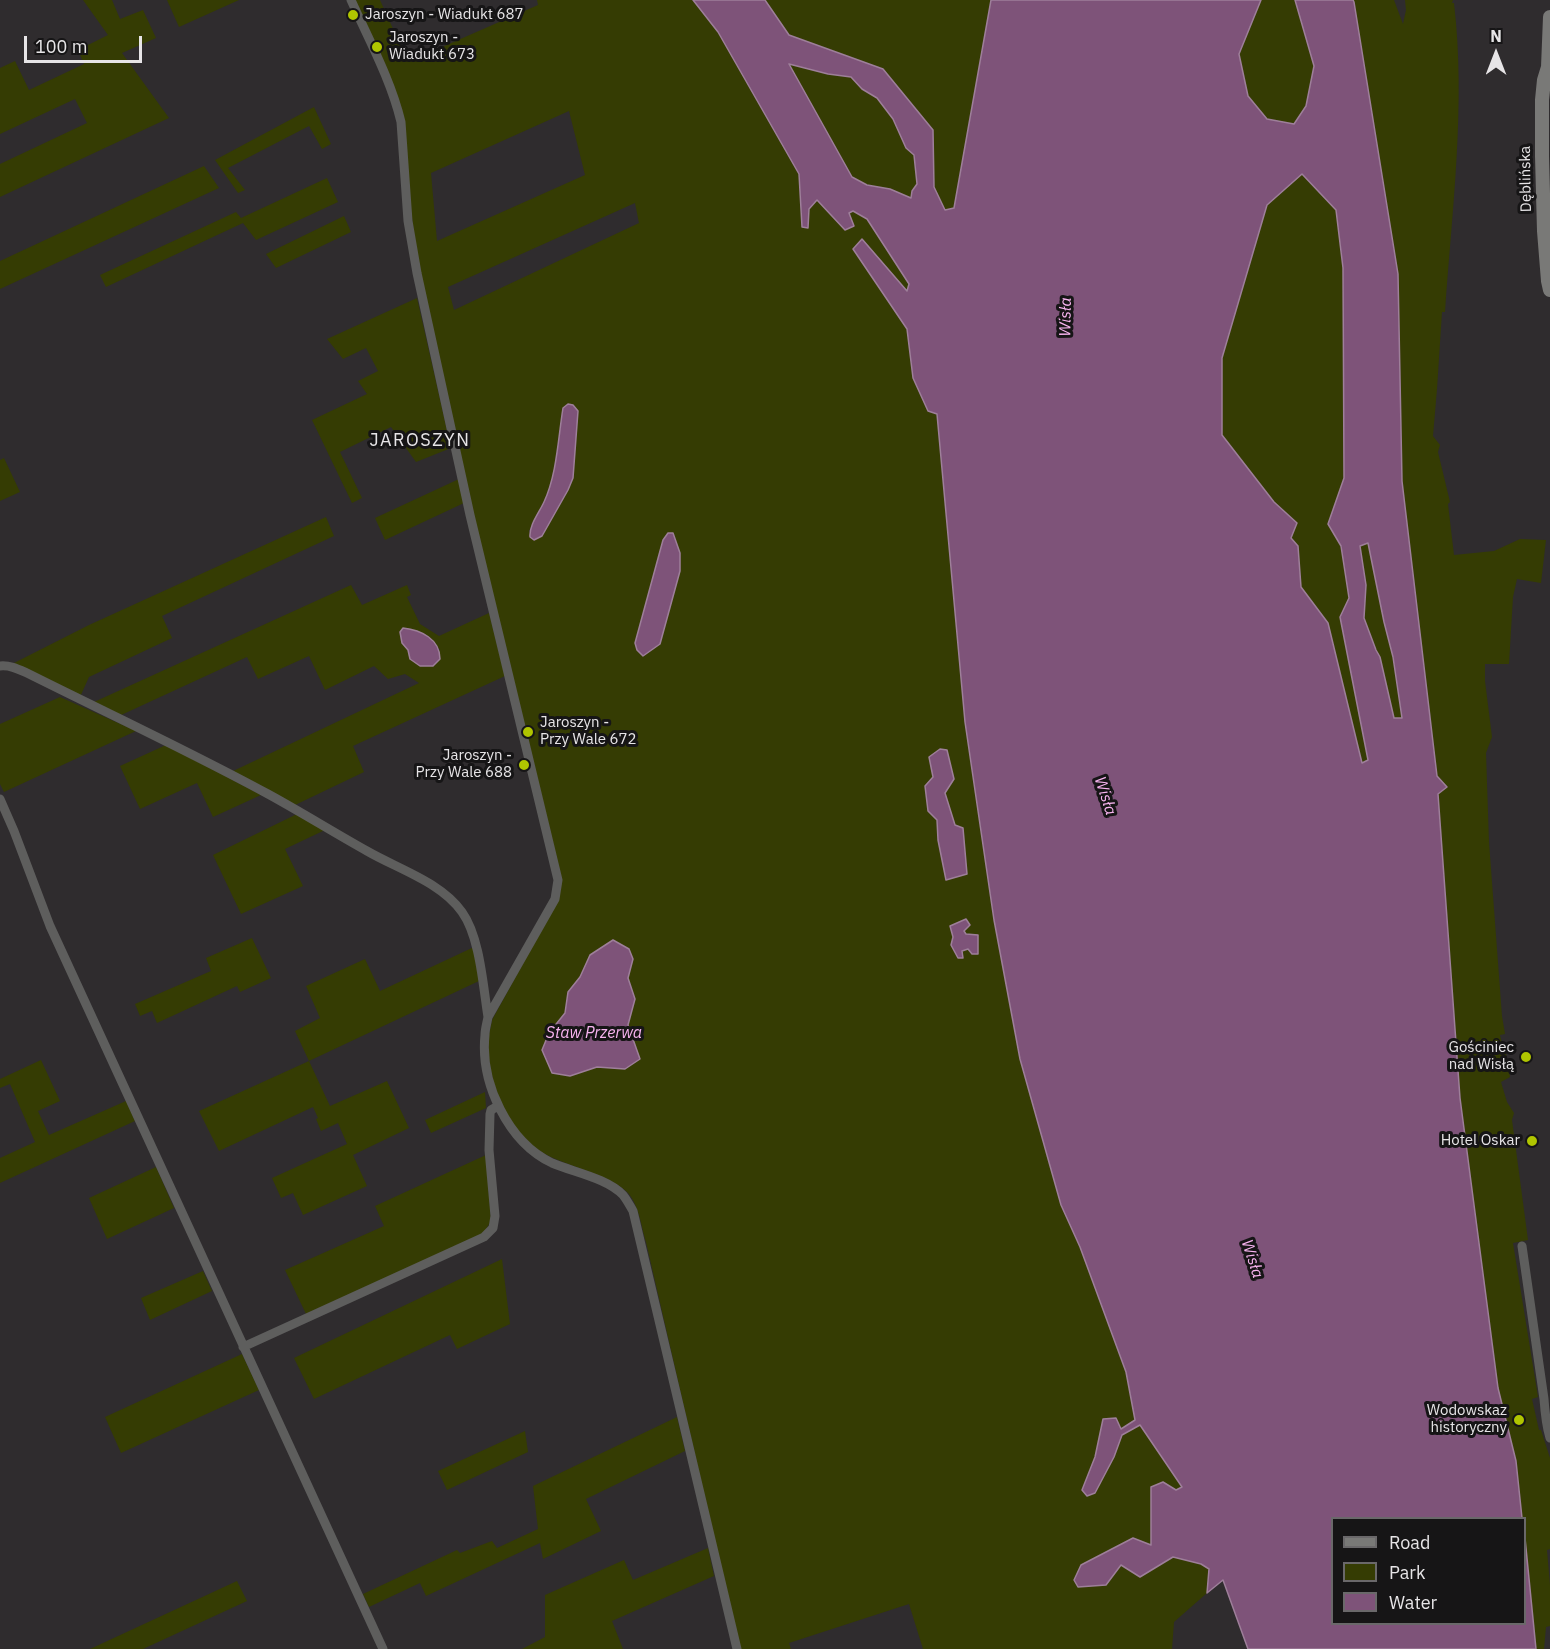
<!DOCTYPE html>
<html>
<head>
<meta charset="utf-8">
<style>
  body { margin:0 }
  #map { position:relative; width:1550px; height:1649px; overflow:hidden; background:#2f2c2e; font-family:"IBM Plex Sans",sans-serif }
  canvas { display:block }
  .legend { position:absolute; left:1331px; top:1517px; width:195px; height:108px; box-sizing:border-box; background:#161516; border:2px solid #6a686a; margin:0; padding:8px 10px; list-style:none; font-size:18px; color:#e7e5e7 }
  .legend li { display:flex; align-items:center; gap:12px; height:30px }
  .legend b { width:30px; border:2px solid #6a686a }
  .north { position:absolute; left:1466px; top:24px; width:60px; height:60px; -webkit-text-stroke:4px #161516; paint-order:stroke; rotate:0deg; font-size:16px; font-weight:700; line-height:24px; text-align:center; color:#e7e5e7 }
  .north::after { content:''; display:block; margin:auto; width:21px; height:27px; background:#e7e5e7; clip-path:polygon(50% 0,100% 100%,50% 72%,0 100%) }
  .scale { position:absolute; left:24px; top:36px; width:118px; height:27px; box-sizing:border-box; border:3px solid #e7e5e7; border-top:0; padding-left:8px; font-size:18px; line-height:21px; white-space:nowrap; color:#e7e5e7; -webkit-text-stroke:4px #161516; paint-order:stroke }
</style>
</head>
<body>
<div id="map">
<canvas width="1550" height="1649"></canvas>
<ul class="legend">
<li><b style="height:8px;background:#797977"></b>Road</li>
<li><b style="height:16px;background:#353c03"></b>Park</li>
<li><b style="height:16px;background:#7e5379"></b>Water</li>
</ul>
<div class="north">N</div>
<div class="scale">100 m</div>
</div>
<script>
const ctx = document.querySelector('canvas').getContext('2d');
ctx.lineJoin = 'round';
function paint(path, color) { ctx.fillStyle = color; ctx.fill(path, 'evenodd'); }
function strokePath(path, color, width, dash) { ctx.strokeStyle = color; ctx.lineWidth = width; ctx.lineCap = dash ? 'butt' : 'round'; ctx.setLineDash(dash || []); ctx.stroke(path); }
function label(font, color, halo, rows, align = 'center') {
  ctx.font = font + ' "IBM Plex Sans",sans-serif'; ctx.lineWidth = 6; ctx.setLineDash([]); ctx.textBaseline = 'middle'; ctx.strokeStyle = halo; ctx.fillStyle = color; for (const [text, x, y, turn = 0] of rows) {
    ctx.save(); ctx.translate(x, y); ctx.rotate((+turn || 0) * Math.PI / 180); ctx.textAlign = isNaN(turn) ? turn : align; if (halo) ctx.strokeText(text, 0, 0); ctx.fillText(text, 0, 0); ctx.restore();
  }
}
const green = new Path2D(`
  M83 0H112L120 19 143 10 156 38 122 53 169 118 0 197V164L87 123 75 99 0 134V68L15 61 29 90 84 64 78 50 108 35Z
  M167 0H239L179 27Z
  M355 0H380L408 62 538 5 537 0H693L718 32 799 174 802 227 808 228 809 209 817 200 849 213 853 211 867 219 910 285 907 292 862 239 853 249 908 329 913 378 937 413 965 721 994 920 1020 1059 1061 1205 1080 1247 1126 1372 1135 1420 1121 1429 1103 1419 1095 1457 1082 1490 1114 1457 1122 1435 1140 1424 1182 1487 1176 1490 1151 1545 1121 1565 1140 1577 1173 1557 1201 1564 1209 1568 1207 1593 1174 1622 1172 1649H923L909 1604 789 1643 791 1649H740L646 1242C641 1226 639 1203 626 1191 607 1174 570 1167 547 1155 509 1135 488 1084 488 1043 488 1035 491 1028 492 1020L558 900 561 888V875L477 530 420 273 410 204 406 141ZM569 111 585 175 437 241 431 173ZM635 203 639 223 454 310 448 287ZM563 409 573 478 568 490 542 536 534 540 529 531 545 501 553 476ZM933 777 945 793 955 825 938 840 937 820 925 787ZM590 955 633 959 628 978 635 999 628 1025 625 1069 597 1067 570 1076 549 1032 565 1013 568 992 580 977Z
  M765 0H991L954 208 944 210 934 188 933 130 883 69 789 35Z
  M1261 0H1295L1296 2 1314 66 1306 106 1295 124 1267 119 1248 96 1239 54Z
  M1353 0H1394L1403 24 1406 10 1405 0H1453L1452 3H1454C1466 105 1452 210 1445 312H1442L1437 389 1433 436 1440 445 1438 452 1450 502 1448 504 1454 555 1494 551 1520 539 1546 540 1541 583 1517 579 1513 597 1509 664H1485V681L1492 737 1486 753 1489 842 1502 1016 1505 1034 1500 1035 1503 1048H1505L1510 1077 1501 1082 1507 1102 1514 1113 1512 1120 1528 1240 1513 1243 1538 1397 1532 1399 1539 1430H1541L1550 1458V1549L1547 1550 1550 1585V1626L1546 1627 1544 1649H1536L1525 1537 1524 1518H1522L1516 1461 1498 1388 1460 1098 1438 794 1447 787 1437 776 1402 481 1398 274Z
  M788 63 828 74 851 77 862 89 877 98 893 119 906 148 914 155 917 184 912 191 911 199 890 189 867 185 852 177Z
  M314 107 331 144 322 149 309 126 228 168 245 190 238 193 215 160Z
  M204 166 219 188 0 289V261Z
  M1302 174 1336 210 1343 268 1344 478 1328 524 1341 546 1349 598 1340 617 1368 760 1362 763 1328 623 1301 587 1298 546 1291 538 1297 523 1274 502 1222 435V358L1267 204Z
  M327 178 338 202 256 240 243 223 106 287 100 275 236 212 241 218Z
  M344 216 351 232 276 268 266 254Z
  M417 298 451 448 416 462 391 427 340 452 362 498 352 503 312 420 367 394 358 381 378 371 366 348 343 359 327 339Z
  M4 458 20 492 0 501V460Z
  M459 479 464 503 385 540 375 518Z
  M326 517 334 536 162 616 172 638 89 677 80 697 12 664 89 625Z
  M1369 542 1384 622 1393 657 1402 718H1394L1380 657 1376 650 1364 618 1366 585 1360 546Z
  M351 585 362 605 407 585 411 595 407 597 420 624 439 636 489 613 505 676 353 746 364 772 293 806 231 772 419 683 405 674 388 679 374 666 325 690 309 656 258 679 247 657 119 716 94 702ZM424 634 433 641 440 650 410 659 408 650Z
  M60 697 136 731 4 792 0 784V724Z
  M166 745 261 795 213 817 197 783 140 809 120 766Z
  M297 814 325 830 285 849 303 886 241 914 213 855Z
  M252 938 271 978 240 992 237 986 157 1023 152 1011 140 1016 135 1004 211 971 206 958Z
  M474 947 479 981 309 1061 330 1106 387 1081 409 1128 353 1155 367 1186 303 1215 293 1193 281 1198 272 1178 347 1144 338 1123 321 1131 316 1119 318 1118 313 1107 219 1151 199 1111 309 1061 295 1031 320 1018 306 986 365 959 380 991Z
  M41 1060 60 1101 38 1111 49 1135 126 1101 135 1121 0 1183V1158L35 1142 10 1084 0 1088V1079Z
  M485 1092 486 1108 431 1133 425 1120Z
  M486 1155 491 1221 483 1234 306 1314 285 1270 384 1226 375 1206Z
  M156 1167 174 1208 107 1239 89 1198Z
  M502 1259 510 1324 457 1349 450 1335 314 1399 294 1358Z
  M203 1271 212 1291 150 1320 141 1298Z
  M242 1354 259 1390 121 1453 105 1417Z
  M677 1417 685 1451 586 1499 601 1531 543 1559 540 1543 426 1596 420 1583 369 1607 363 1594 457 1550 460 1553 492 1541 497 1548 538 1529 533 1486Z
  M525 1431 528 1452 447 1490 438 1471Z
  M708 1548 714 1576 612 1621 623 1649H522L545 1637V1595L624 1560 633 1580Z
  M237 1581 247 1601 143 1649H90Z`);
const water = new Path2D(`
  M693 0H765L789 35 883 69 933 130 934 187 945 210 954 208 991 0H1261L1239 54 1248 96 1267 119 1294 124 1306 106 1314 66 1295 0H1353L1354 2 1398 274 1402 481 1437 776 1447 787 1438 794 1460 1098 1498 1388 1516 1461 1522 1518H1332V1624H1524L1525 1538 1536 1649H1248L1223 1580 1207 1593 1209 1569 1201 1564 1173 1557 1140 1577 1121 1565 1106 1585 1078 1587 1074 1580 1081 1565 1133 1538 1151 1545V1487L1163 1482 1176 1490 1182 1487 1140 1425 1122 1435 1114 1457 1095 1493 1087 1496 1082 1490 1095 1457 1103 1419 1116 1418 1121 1429 1135 1420 1126 1372 1080 1247 1061 1205 1020 1059 994 920 965 722 937 414 928 411 913 378 907 329 853 249 862 239 907 291 909 284 867 219 853 211 849 213 854 226 845 230 817 200 809 209 808 228 802 227 799 174 718 32ZM789 64 828 74 851 77 862 89 877 98 893 119 906 148 914 155 917 184 912 191 911 198 890 189 867 185 852 177ZM1302 174 1336 210 1343 268 1344 478 1328 524 1341 546 1349 598 1340 617 1368 760 1362 763 1328 623 1301 587 1298 546 1291 538 1297 523 1274 502 1222 435V358L1267 205ZM1368 543 1384 622 1393 657 1402 718H1394L1380 657 1376 650 1364 618 1366 585 1360 546Z
  M568 404 573 405 578 411 573 478 568 490 542 536 534 540 530 537C529 525 539 513 544 502 557 474 558 439 563 408Z
  M668 533H673L680 553V571L660 644 643 656 637 650 635 643 663 540Z
  M403 628C421 630 440 639 440 659L433 666H420L410 659 408 650 402 643 400 632Z
  M940 749 947 750 954 779 945 793 955 825 963 828 967 874 946 880 938 840 937 820 928 811 925 786 933 777 929 757Z
  M966 919 970 925 964 931 966 934 978 935V954H972L968 949 962 951 963 958H958L951 945 953 937 950 926Z
  M613 940 629 949 633 959 628 978 635 999 628 1025 640 1059 625 1069 597 1067 570 1076 552 1073 542 1050 549 1033 565 1013 568 992 580 977 590 955Z`);
const street = new Path2D(`
  M351 0C369 40 391 80 401 122L408 221 417 273 470 515 558 880 555 899 488 1017C487 1023 485 1029 485 1035 480 1083 508 1142 552 1163 573 1172 607 1178 623 1195 627 1200 630 1206 633 1211L737 1649
  M0 666C10 665 18 669 27 673 107 713 189 751 268 794 301 812 333 832 367 851 398 869 441 882 462 912 480 937 483 986 488 1017
  M0 799 14 831 50 926 383 1649
  M1522 1246 1544 1399C1545 1413 1546 1425 1550 1438
  M243 1347 484 1237 493 1228 495 1216 489 1150 490 1114 491 1110 498 1106`);
const secondary = new Path2D(`
  M1550 17 1548 67 1544 80 1542 100V156L1544 231 1548 281 1550 290`);
const markers = [
  [353,15,6,"#b0c500"],
  [377,47,6,"#b0c500"],
  [528,732,6,"#b0c500"],
  [524,765,6,"#b0c500"],
  [1526,1057,6,"#b0c500"],
  [1532,1141,6,"#b0c500"],
  [1519,1420,6,"#b0c500"]
];
const poiNames = [
  ["Jaroszyn - Wiadukt 687",365,15,"left"],
  ["Jaroszyn -",389,38,"left"],
  ["Wiadukt 673",389,55,"left"],
  ["Jaroszyn -",540,723,"left"],
  ["Przy Wale 672",540,740,"left"],
  ["Jaroszyn -",512,756],
  ["Przy Wale 688",512,773],
  ["Gościniec",1514,1048],
  ["nad Wisłą",1514,1065],
  ["Hotel Oskar",1520,1141],
  ["Wodowskaz",1507,1411],
  ["historyczny",1507,1428]
];
const streetNames = [
  ["Dęblińska",1526,179,-91]
];
const waterNames = [
  ["Wisła",1066,317,-89],
  ["Wisła",1105,796,72],
  ["Staw Przerwa",594,1033],
  ["Wisła",1252,1259,72]
];
const quarterNames = [
  ["JAROSZYN",420,441]
];
paint(green, '#353c03');
paint(water, '#7e5379');
strokePath(water, '#9e7f9a', 1.5);
strokePath(street, '#5e5e5d', 9);
strokePath(secondary, '#797977', 14);
for (const [x, y, r, color] of markers) { const dot = new Path2D(); dot.arc(x, y, r, 0, 2 * Math.PI); ctx.fillStyle = color; ctx.fill(dot); strokePath(dot, '#161516', 2); }
label('15px', '#e7e5e7', '#161516', poiNames, 'right');
label('15px', '#e7e5e7', '#161516', streetNames);
label('italic 16px', '#f8b4f0', '#161516', waterNames);
ctx.letterSpacing = '1.5px';
label('18px', '#e7e5e7', '#161516', quarterNames);
ctx.letterSpacing = '0px';
</script>
</body>
</html>
